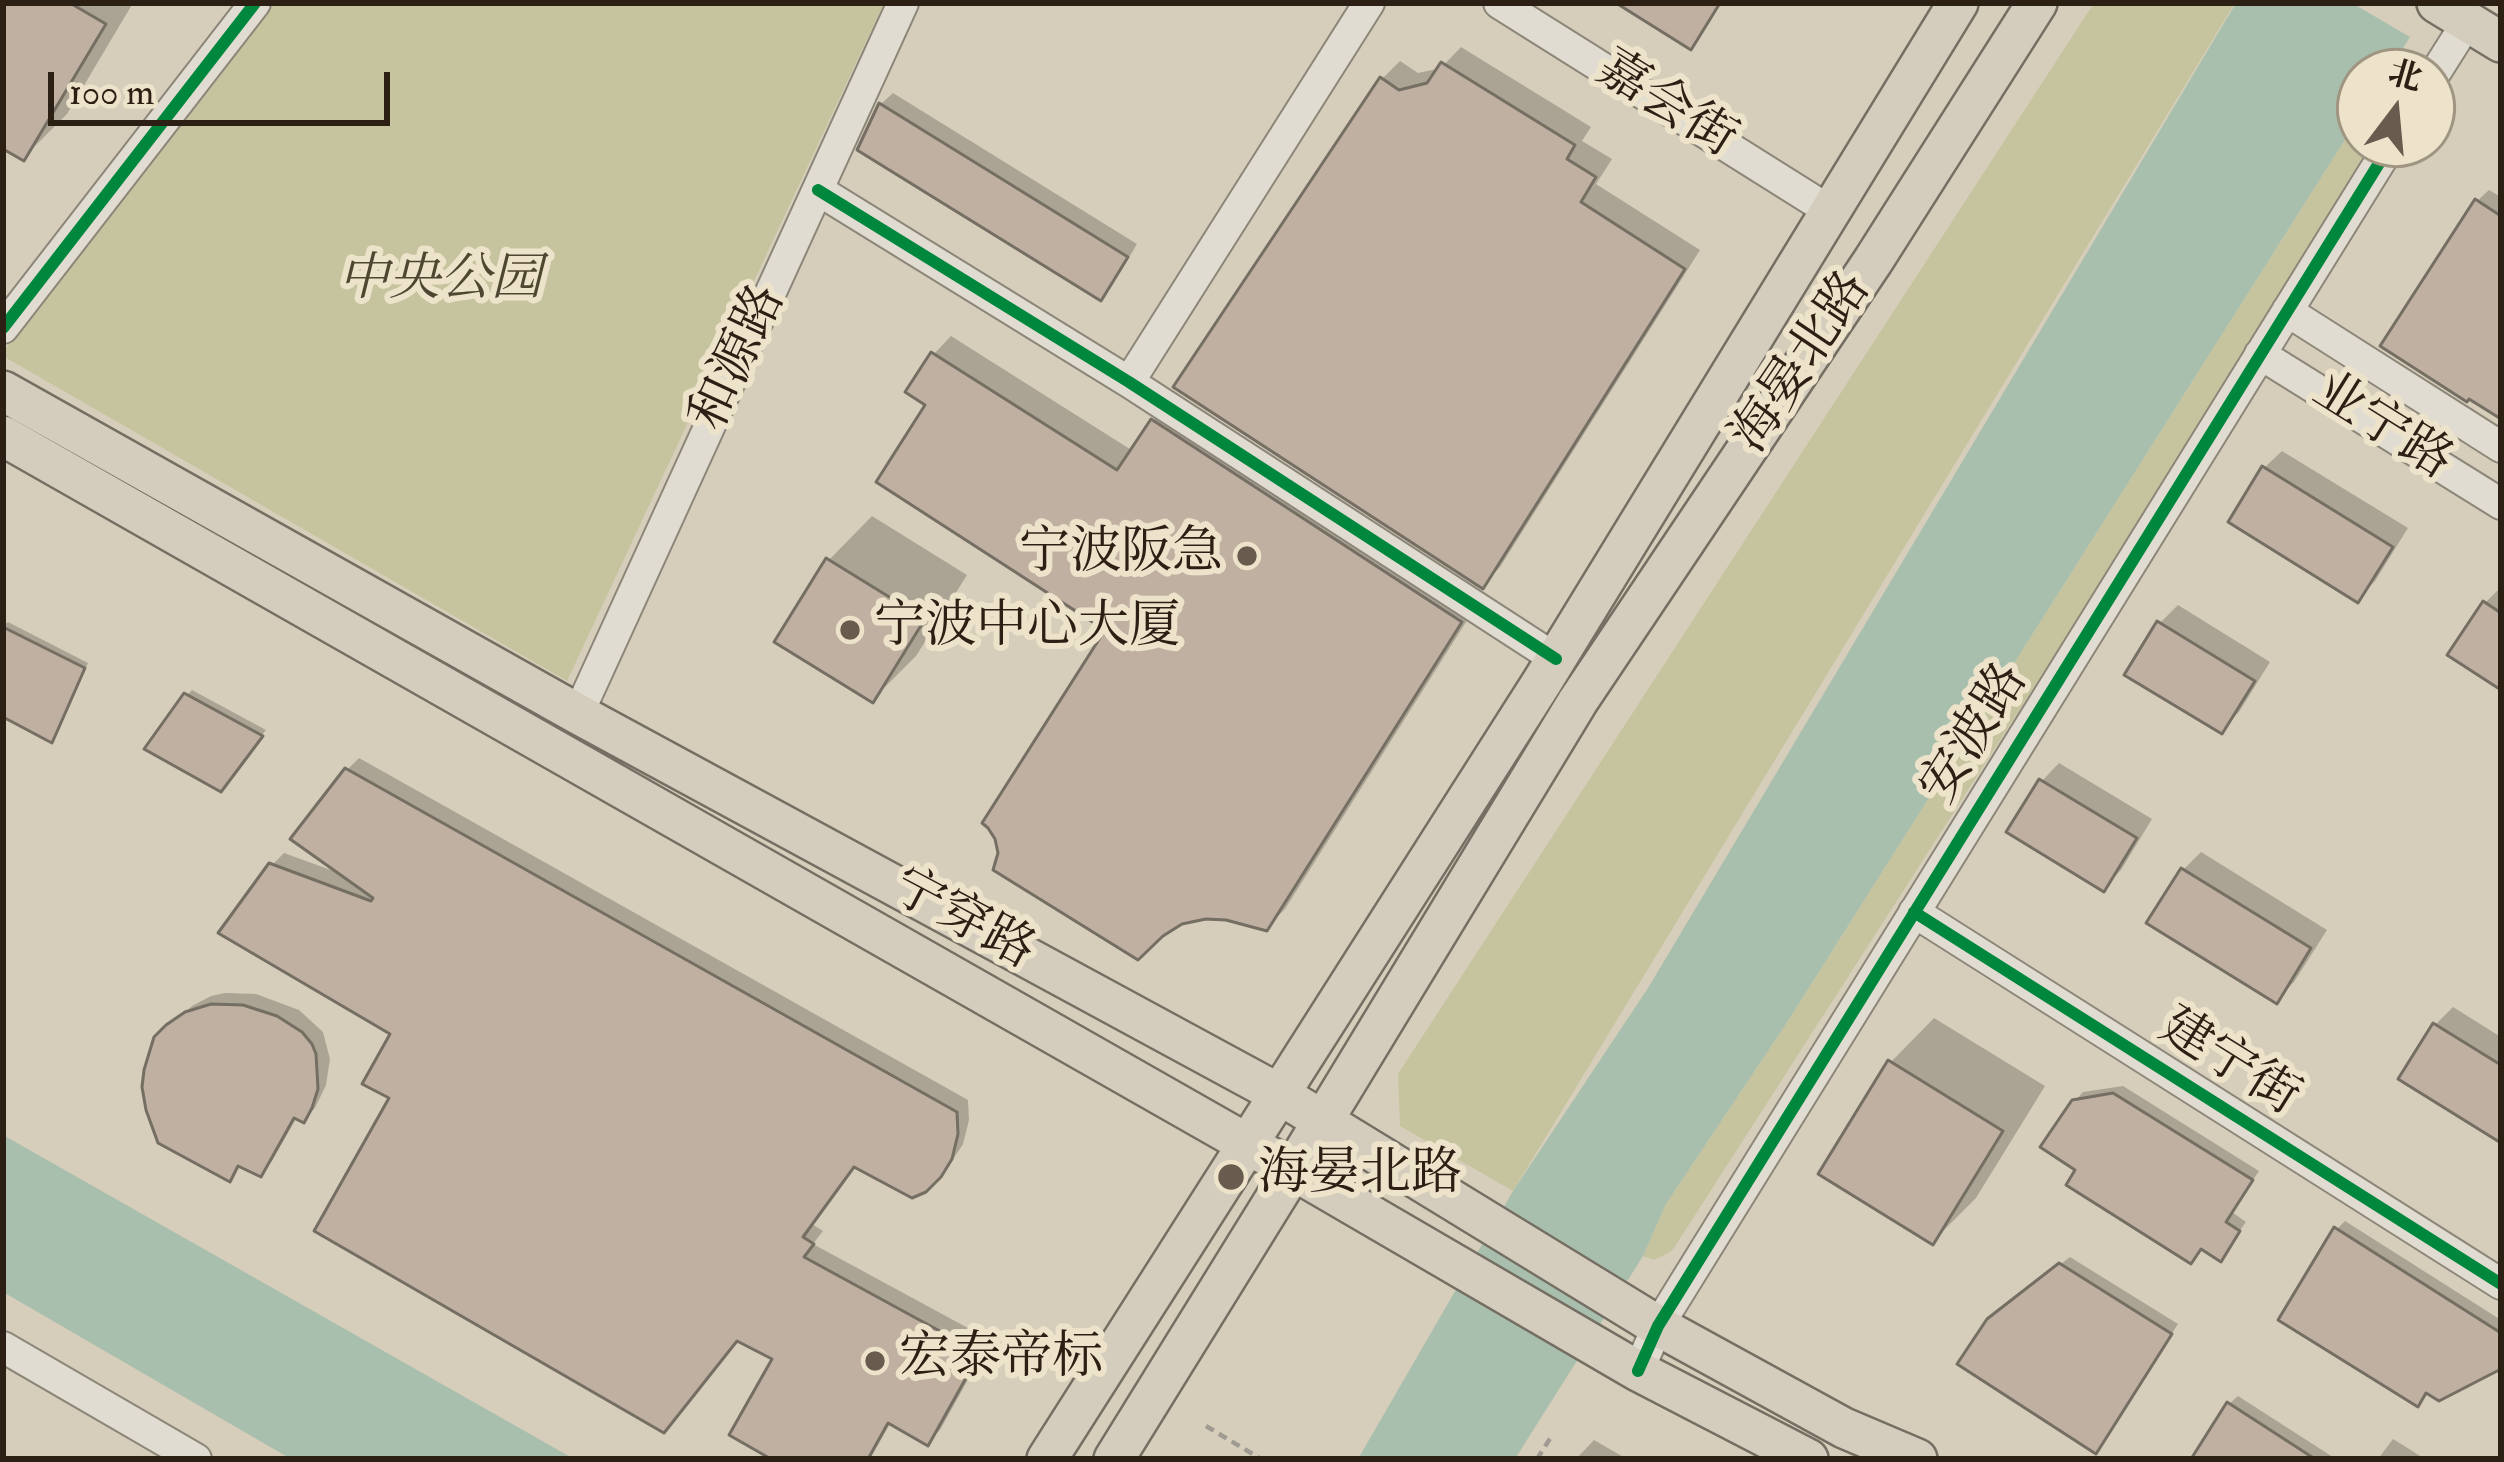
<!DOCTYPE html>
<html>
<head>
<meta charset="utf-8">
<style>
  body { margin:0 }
  #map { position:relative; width:2504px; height:1462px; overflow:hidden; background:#d6ceba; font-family:"IM FELL Double Pica","Noto Serif SC",serif }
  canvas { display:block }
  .frame { position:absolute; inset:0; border:6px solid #2c1f14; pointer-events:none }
  .north { position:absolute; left:2336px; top:48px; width:120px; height:120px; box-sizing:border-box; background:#ede3ca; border:3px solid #a09581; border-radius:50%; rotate:16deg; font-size:33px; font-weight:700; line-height:48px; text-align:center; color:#2c1f14 }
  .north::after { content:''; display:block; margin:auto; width:42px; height:54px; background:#685c4e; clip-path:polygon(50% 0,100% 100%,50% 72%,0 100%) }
  .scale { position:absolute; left:48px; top:72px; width:342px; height:54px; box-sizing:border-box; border:6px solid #2c1f14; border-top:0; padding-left:15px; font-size:36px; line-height:42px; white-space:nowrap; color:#2c1f14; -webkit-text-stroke:9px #ede3ca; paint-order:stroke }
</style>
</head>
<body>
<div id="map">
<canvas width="2504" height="1462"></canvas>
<div class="frame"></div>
<div class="north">北</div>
<div class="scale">100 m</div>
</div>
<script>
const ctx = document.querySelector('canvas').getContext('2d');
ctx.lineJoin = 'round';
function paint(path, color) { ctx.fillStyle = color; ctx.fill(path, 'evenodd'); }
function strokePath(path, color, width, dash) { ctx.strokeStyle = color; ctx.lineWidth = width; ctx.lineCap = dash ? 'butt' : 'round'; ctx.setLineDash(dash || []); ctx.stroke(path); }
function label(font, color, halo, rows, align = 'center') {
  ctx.font = font + ' "IM FELL Double Pica","Noto Serif SC",serif'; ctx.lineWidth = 12; ctx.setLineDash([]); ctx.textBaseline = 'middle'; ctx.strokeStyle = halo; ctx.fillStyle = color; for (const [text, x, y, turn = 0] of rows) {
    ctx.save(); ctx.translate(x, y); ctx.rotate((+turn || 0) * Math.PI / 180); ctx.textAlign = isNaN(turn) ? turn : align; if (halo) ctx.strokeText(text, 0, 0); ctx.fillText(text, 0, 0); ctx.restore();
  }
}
const green = new Path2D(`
  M275 3H884L567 681 3 356V352Z
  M2094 3H2235L1513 1191 1400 1126 1398 1074Z
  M2360 116V144H2376L2065 639 1672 1251 1654 1260 1643 1256 1666 1204 1786 1024Z`);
const water = new Path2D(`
  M2236 3H2352L2410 37 2388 72H2360V116L1786 1024 1666 1204 1643 1256 1515 1459H1358L1513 1191 1648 988Z
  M3 1135 574 1459H291L3 1292Z`);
const shadow = new Path2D(`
  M3 3H133L67 114 23 158 3 145Z
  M1461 47 1591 127 1582 141 1612 159 1596 184 1700 250 1500 567 1483 585 1382 79 1400 61 1418 73 1441 68Z
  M893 93 1137 244 1112 286 1100 297 861 149 881 104Z
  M2489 190 2501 197V416L2477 201Z
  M951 336 1133 451 1153 421 1171 404 1478 603 1285 909 1267 927 1109 629 929 404 934 354Z
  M2282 451 2408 528 2375 581 2357 599 2264 468Z
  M872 516 967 575 916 656 872 700 778 641 829 560Z
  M2501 587V686L2485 603Z
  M2178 605 2270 662 2239 712 2221 730 2160 623Z
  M8 622 88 663 57 734 52 739 3 714V626Z
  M192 690 266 730 226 783 187 695Z
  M359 758 968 1100 969 1120 963 1144 952 1161 924 1190 856 1164 812 1224 823 1231 813 1244 990 1340 940 1430 928 1442 891 1422 870 1459H777L776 1358 393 1096 395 1033 272 865 284 853 339 873 347 770Z
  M2059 763 2152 819 2121 870 2103 888 2042 781Z
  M2201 852 2327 930 2294 982 2276 1000 2183 870Z
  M225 993 256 994 299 1010 323 1032 330 1059 326 1085 315 1108 303 1120 297 1117 272 1161 261 1173 241 1166 229 1178 157 1039 192 1006 211 996Z
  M2453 1007 2501 1037V1139L2435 1025Z
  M1934 1018 2045 1086 1976 1198 1933 1241 1891 1062Z
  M2123 1086 2259 1171 2232 1212 2246 1222 2220 1258 2079 1169 2074 1102 2083 1092Z
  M2345 1221 2501 1320V1366L2428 1391 2418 1403 2337 1229Z
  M2070 1257 2178 1324 2104 1442 2096 1450 1999 1311Z
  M2238 1396 2336 1459H2194L2229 1404Z
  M2393 1439 2425 1459H2378Z
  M1594 1440 1627 1459H1576Z`);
const building = new Path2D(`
  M3 3H70L106 24 24 161 3 149Z
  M1616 3H1720L1691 50Z
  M1441 62 1575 145 1567 159 1596 177 1581 202 1685 269 1483 589 1173 387 1380 77 1399 90 1427 83Z
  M879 103 1128 257 1101 301 857 150Z
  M2475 199 2501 216V419L2469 399 2467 402 2380 346Z
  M931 352 1117 470 1151 419 1462 622 1267 931 1226 920 1206 919 1182 924 1163 936 1138 960 993 870 998 853 995 839 988 828 982 823 1105 630 876 482 925 405 905 392Z
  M2262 466 2393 547 2358 603 2228 522Z
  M826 558 925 619 873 703 774 642Z
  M2483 601 2501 613V690L2447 655Z
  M2157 621 2255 681 2222 734 2124 675Z
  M3 627 85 668 52 743 3 717Z
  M184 693 263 736 221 792 144 749Z
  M345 768 957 1112 958 1134 952 1159 941 1177 926 1192 912 1198 854 1167 803 1237 814 1244 804 1257 980 1353 928 1446 888 1423 868 1459H771L729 1435 772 1359 737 1341 664 1433 314 1231 389 1098 362 1084 390 1034 218 933 269 863 371 901 373 898 290 839Z
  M2039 779 2137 838 2104 892 2006 832Z
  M2181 868 2311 948 2277 1004 2146 923Z
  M211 1004 243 1005 277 1016 302 1032 312 1044 316 1054 318 1089 312 1108 304 1123 294 1118 261 1177 238 1166 230 1182 158 1143 146 1110 142 1087 144 1070 154 1037 166 1025 185 1012Z
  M2433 1023 2501 1065V1143L2398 1079Z
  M1888 1060 2003 1131 1933 1245 1818 1174Z
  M2113 1093 2253 1180 2226 1222 2240 1231 2221 1262 2201 1249 2191 1264 2066 1185 2075 1170 2040 1147 2072 1100Z
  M2334 1227 2501 1333V1369L2439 1401 2426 1393 2418 1407 2278 1320Z
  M2059 1263 2172 1334 2096 1454 1957 1364 1987 1319Z
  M2227 1402 2315 1459H2191Z`);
const path = new Path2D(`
  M1206 1426 1261 1459
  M1537 1459 1553 1434`);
const minor = new Path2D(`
  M1499 3 1830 211
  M2432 78 2468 21
  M818 190 1129 382 1556 659
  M2287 311 2501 447
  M3 328 255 3
  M2260 354 2501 504
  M1129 382 1369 3
  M578 714 903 3
  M1914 912 2501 1284
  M3 1347 196 1459
  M1638 1371 1658 1326 2391 144`);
const major = new Path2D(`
  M2437 3 2501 42
  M3 391 578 714 1279 1094 1658 1326 1844 1428 1917 1459
  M3 436 1293 1170 1638 1371 1808 1459
  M1047 1459 1542 682 1958 3
  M1114 1459 1293 1170 1578 701 1873 261 2037 3`);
const cycleway = new Path2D(`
  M818 190 1129 382 1556 659
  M3 328 255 3
  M1914 912 2501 1284
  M1638 1371 1658 1326 2391 144`);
const markers = [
  [1247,556,12,"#685c4e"],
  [850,630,12,"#685c4e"],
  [1231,1177,15,"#685c4e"],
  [875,1361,12,"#685c4e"]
];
const streetNames = [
  ["嘉会街",1665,107,32],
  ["和源路",741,359,-65],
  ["海晏北路",1804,364,-56],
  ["业宁路",2381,429,32],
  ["安波路",1977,735,-58],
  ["宁穿路",962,922,28],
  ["建宁街",2228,1065,32]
];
const parkNames = [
  ["中央公园",440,283]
];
const poiNames = [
  ["宁波阪急",1223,556,"right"],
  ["宁波中心大厦",874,630],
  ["海晏北路",1258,1177],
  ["宏泰帝标",899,1361]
];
paint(green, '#c5c49e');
paint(water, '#a9bfad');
paint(shadow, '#0003');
paint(building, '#c0b0a1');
strokePath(building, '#746e63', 3);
strokePath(minor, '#8c8679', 34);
strokePath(major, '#746e63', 44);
strokePath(path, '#a09b92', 4.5, [9, 6]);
strokePath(minor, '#e0dcd1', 30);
strokePath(major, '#d4ccbd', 39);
strokePath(cycleway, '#00873e', 12);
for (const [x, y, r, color] of markers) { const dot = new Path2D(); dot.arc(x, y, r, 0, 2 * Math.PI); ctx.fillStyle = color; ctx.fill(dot); strokePath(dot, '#ede3ca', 4.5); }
label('51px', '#2c1f14', '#ede3ca', streetNames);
label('italic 51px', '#4f4631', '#ede3ca', parkNames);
label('51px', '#2c1f14', '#ede3ca', poiNames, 'left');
</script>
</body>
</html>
